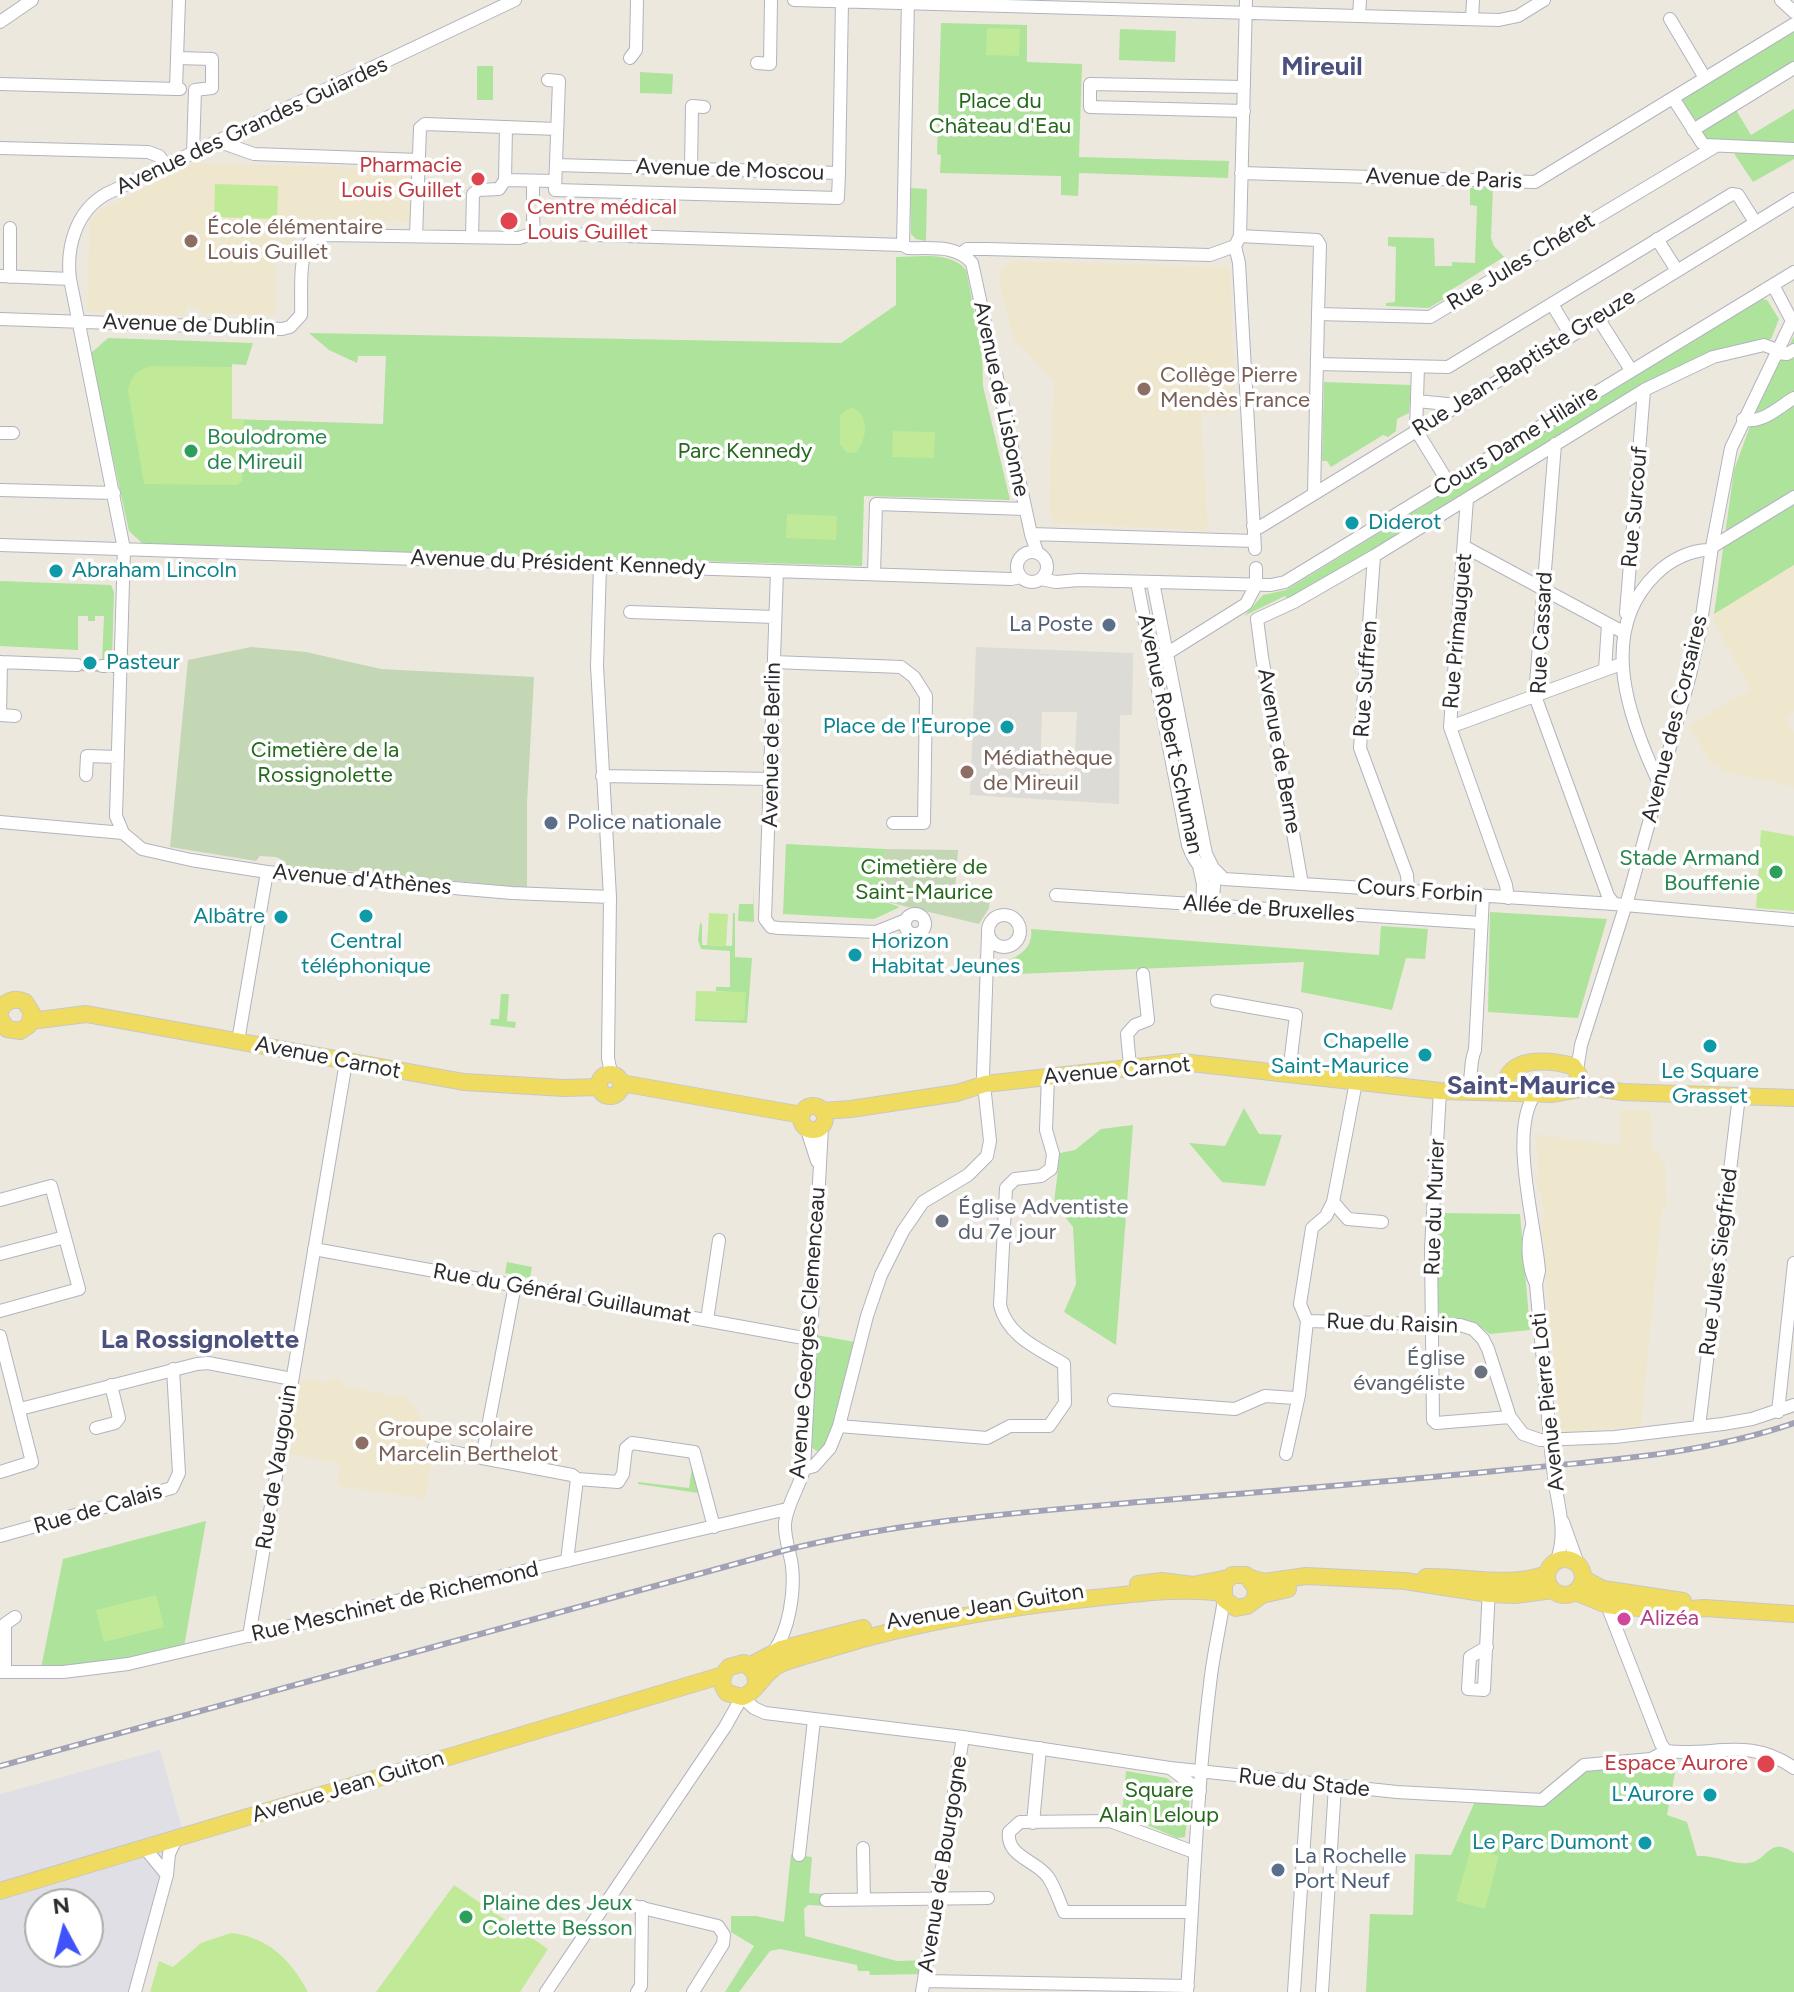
<!DOCTYPE html>
<html>
<head>
<meta charset="utf-8">
<style>
  body { margin:0 }
  #map { position:relative; width:1794px; height:1992px; overflow:hidden; background:#ede8de; font-family:Figtree,sans-serif }
  canvas { display:block }
  .north { position:absolute; left:24px; top:1888px; width:80px; height:80px; box-sizing:border-box; background:#fff; border:2px solid #ababab; border-radius:50%; rotate:353deg; font-size:22px; font-weight:700; line-height:32px; text-align:center; color:#2c2c2c }
  .north::after { content:''; display:block; margin:auto; width:28px; height:36px; background:#4052f9; clip-path:polygon(50% 0,100% 100%,50% 72%,0 100%) }
</style>
</head>
<body>
<div id="map">
<canvas width="1794" height="1992"></canvas>
<div class="north">N</div>
</div>
<script>
const ctx = document.querySelector('canvas').getContext('2d');
ctx.lineJoin = 'round';
function paint(path, color) { ctx.fillStyle = color; ctx.fill(path, 'evenodd'); }
function strokePath(path, color, width, dash) { ctx.strokeStyle = color; ctx.lineWidth = width; ctx.lineCap = dash ? 'butt' : 'round'; ctx.setLineDash(dash || []); ctx.stroke(path); }
function label(font, color, halo, rows, align = 'center') {
  ctx.font = font + ' Figtree,sans-serif'; ctx.lineWidth = 7; ctx.setLineDash([]); ctx.textBaseline = 'middle'; ctx.strokeStyle = halo; ctx.fillStyle = color; for (const [text, x, y, turn = 0] of rows) {
    ctx.save(); ctx.translate(x, y); ctx.rotate((+turn || 0) * Math.PI / 180); ctx.textAlign = isNaN(turn) ? turn : align; if (halo) ctx.strokeText(text, 0, 0); ctx.fillText(text, 0, 0); ctx.restore();
  }
}
const industrial = new Path2D(`
  M160 1750 183 1832 165 1858 128 1992H0V1794ZM40 1904H88V1952H40Z`);
const education = new Path2D(`
  M191 163 411 169 410 222 293 219 292 244H277L275 315 199 313V307L186 306 185 315 87 312 90 221 101 210Z
  M1012 261 1230 267 1235 397 1225 396V403H1234V413L1201 414 1208 531 1053 523 1049 508 1054 381 1013 338 998 277 1003 266Z
  M1794 565V712L1785 718 1794 733V787L1726 772 1711 763 1689 726 1750 689 1713 620 1714 614Z
  M1620 1110H1651L1652 1150 1660 1151 1659 1160 1665 1161 1667 1206 1662 1210 1659 1239 1641 1426 1566 1433 1560 1428 1552 1334 1550 1333 1548 1318 1551 1317 1546 1286 1544 1238H1542L1540 1223 1544 1222 1541 1192 1538 1191 1536 1176 1539 1175 1535 1134 1620 1146Z
  M330 1377 342 1380 341 1386 409 1398 422 1419 438 1423 425 1499 337 1486 340 1463 287 1454 302 1378 329 1383Z`);
const green = new Path2D(`
  M941 23 1027 25V62L1082 64 1079 157 1229 161 1228 178 1079 173 1078 196 1061 195V176L940 173 941 155 937 154Z
  M1794 24V68L1733 105 1751 135 1794 109V159L1753 182 1735 155 1733 147 1706 145 1673 98Z
  M1120 29 1176 31 1175 62 1119 60Z
  M477 66H493V100H477Z
  M640 72 673 74 672 94 640 93Z
  M911 188 927 189 926 241 916 239 911 234Z
  M1470 188H1493L1491 238 1494 246 1504 257 1443 295 1444 299 1429 308 1386 306V303L1395 302 1396 247 1388 246V237L1434 238 1435 266H1452V262L1475 263 1477 206 1470 205Z
  M896 257C919 257 951 251 966 270L982 349 983 386 1010 500 864 496 862 566 143 544 129 531 90 354 108 338 253 343 246 365 232 364V419L383 424 386 356H358L357 363 329 350 309 333 841 343 896 305Z
  M1762 299 1767 300 1779 319 1771 339 1708 354 1314 588 1288 599 1285 596 1244 616 1263 595 1286 590Z
  M1794 336V565L1714 614 1734 470 1760 399Z
  M1324 382 1411 385 1409 413 1397 419 1396 431 1388 437 1383 435 1331 467 1327 461H1322Z
  M0 581 111 585 114 592 112 660H102L104 616H95V621H88V616H78V650L0 646Z
  M786 844 885 849 883 901 900 907 874 919 783 914Z
  M753 881 754 922 738 921 739 904H753Z
  M1490 912 1607 919 1578 1018 1488 1012Z
  M733 913H735V957L752 958 747 1023 695 1021V1019L744 1020 745 993 716 991V987H730V951L701 949 698 940 700 923 702 924V945L732 946Z
  M1381 926 1428 929 1425 959 1406 958 1392 1010 1301 992 1304 962 1017 974H1000L996 964C1013 960 1034 951 1031 929L1379 955Z
  M501 994H509L507 1021 516 1022 515 1028 490 1025 491 1019H499Z
  M1244 1108 1259 1134 1282 1135 1265 1186 1222 1182 1189 1143 1225 1146Z
  M1133 1125 1116 1345 1064 1312 1076 1284 1073 1227 1054 1203 1060 1153 1075 1150 1101 1129Z
  M1437 1213 1520 1214 1530 1330 1490 1334 1478 1325 1442 1317 1438 1311Z
  M507 1262 532 1267 530 1278 505 1273Z
  M816 1335 855 1342 828 1442 819 1452 812 1448Z
  M692 1467 698 1493 638 1484V1482L689 1488Z
  M206 1521 184 1647 124 1660 41 1668 63 1559Z
  M1679 1752 1667 1815 1687 1822 1697 1856C1716 1855 1734 1865 1748 1863 1768 1862 1768 1835 1794 1853V1992H1366L1370 1914 1413 1915 1415 1854 1451 1855 1477 1797 1541 1800 1584 1765Z
  M1126 1771 1167 1778 1190 1798 1185 1837 1177 1838 1122 1814Z
  M791 1854 812 1857 809 1893 826 1894 827 1906 808 1905 804 1909 805 1936 897 1961 928 1960 925 1974 870 1975 869 1971H858L857 1965 780 1949 770 1951 739 1992H725L754 1946 731 1932V1916H756L784 1922Z`);
const cemetery = new Path2D(`
  M251 647 306 652 381 669 534 677 527 804V888L363 872 283 867 282 860 276 857 260 856 256 861 170 847 188 660Z
  M885 849 958 850 955 890 991 894 989 908 979 924 883 901Z`);
const pitch = new Path2D(`
  M987 28 1020 29 1019 56 986 55Z
  M215 184 278 186 277 219 214 217Z
  M152 366 232 367V419L244 420 242 482 237 485 144 484 128 390C130 376 139 369 152 366Z
  M851 407C871 415 867 439 856 453L846 452 840 444V415Z
  M893 431 935 432 934 458 892 457Z
  M787 514 837 516 836 540 786 538Z
  M1761 830 1794 836V911L1756 908Z
  M709 913 728 914 726 946 707 945Z
  M696 991 746 992 744 1020 695 1019Z
  M156 1595 164 1627 104 1642 96 1610Z
  M1471 1848 1499 1856 1485 1909 1456 1901Z
  M454 1885 548 1949 520 1992H376Z
  M231 1933C268 1937 291 1960 308 1992H150L159 1961 173 1967 201 1943Z`);
const plaza = new Path2D(`
  M976 647 1133 653 1132 715H1120L1119 804 970 795ZM1042 712H1077L1074 776 1040 774Z`);
const minorTunnel = new Path2D(`
  M77 665 102 666`);
const minor = new Path2D(`
  M179 0 177 58 212 59V88L195 90 193 152
  M515 0 106 194C76 211 66 247 70 279L124 549 116 816 123 833 142 849 191 860 267 872 512 893 610 897
  M794 0 1499 20 1518 16 1544 0
  M1246 0 1240 236 1235 246 1239 263 1255 549
  M1781 0 1794 12
  M1359 16 1360 0
  M1472 19 1473 0
  M1670 19 1705 78
  M0 22 32 0
  M177 58 176 89H180
  M630 58 636 50 637 0
  M757 63 770 64 771 0
  M548 80 559 81 555 190 838 198 839 173 556 165
  M0 84 176 89
  M1673 98 1702 143 1706 145 1794 149
  M1244 111 1090 107V84L1244 87
  M1693 130 1794 68
  M217 141 254 154 419 160
  M0 148 148 152 159 156 166 165
  M691 169 692 106 704 107
  M839 173 842 2
  M1241 173 1535 182 1794 24
  M505 180 506 127
  M505 180 555 181
  M533 198V181
  M533 216 534 233
  M10 228V277
  M416 236 420 128 425 124 557 129
  M1240 236 1317 240 1320 245 1318 314 1430 317 1716 146
  M472 237 473 194 478 190 499 189 505 180
  M1657 239 1676 269
  M903 245 908 0
  M962 253 967 249H986L1210 255 1235 246
  M972 263 1031 534 1037 552
  M0 276 70 279
  M1552 304 1570 334
  M1598 318 1631 370
  M0 319 282 329 290 327 301 315C302 297 298 258 309 243 314 237 320 237 327 235L519 238 534 233 903 245 908 248C931 249 956 244 972 263
  M1776 353 1787 354 1794 350
  M1317 364 1448 367 1732 194 1738 195 1755 222
  M1418 367 1416 430 1448 482
  M1417 401 1457 405
  M1743 419C1761 425 1779 407 1794 398
  M0 433H13
  M1555 444 1535 696 1608 896 1614 904
  M0 490 114 493
  M1314 494 1318 314
  M1467 499 1450 727 1506 885 1508 898
  M1253 526 1260 527 1314 494 1794 199
  M1031 534 1254 541
  M0 545 1011 579 1021 577
  M1465 547 1623 632
  M1712 547 1794 497
  M1017 567a15 15 0 1 1 30 0a15 15 0 1 1-30 0Z
  M1374 556 1360 748 1407 875 1408 890
  M600 565 597 666 610 897 608 1058 611 1073
  M777 571 765 919 771 927 779 928 876 932 906 920
  M874 574 876 504 1025 509
  M1041 579 1056 582 1079 580 1271 585 1285 582 1794 272
  M1137 582 1188 845C1195 864 1204 875 1224 879L1614 904 1794 920
  M1153 582 1206 854 1213 868 1221 876
  M630 612 775 617
  M1626 613 1644 390
  M1166 654 1246 604 1256 585V568
  M0 662 77 665
  M1 662 0 715 15 716
  M774 662 901 667 914 677 926 696 924 823H893
  M102 666H120
  M1605 670 1608 624
  M1450 727 1621 664
  M86 775 87 756 118 757
  M602 776 771 779
  M1660 785C1629 720 1596 632 1656 574 1670 560 1692 549 1711 550
  M0 822 123 833
  M1199 866 1203 884 1202 905
  M1302 884 1262 657 1257 619 1294 602 1374 556 1644 390 1713 357 1764 345 1777 350
  M1056 895 1481 923
  M1212 905 1215 877
  M905 924a10 10 0 1 1 20 0a10 10 0 1 1-20 0Z
  M988 931a16 16 0 1 1 32 0a16 16 0 1 1-32 0Z
  M1217 1001 1296 1015 1289 1073
  M238 1041 267 872
  M1130 1066 1127 1034 1135 1025 1148 1020 1143 974
  M1577 1070 1581 1045 1628 898 1690 675 1700 630 1712 547 1731 448 1792 321 1773 285
  M1440 1091 1431 1248 1433 1420 1436 1423 1510 1417
  M1467 1091C1473 1078 1469 1063 1475 1050L1483 896
  M1535 1094C1508 1133 1536 1225 1539 1271L1536 1284
  M806 1127 817 1161
  M0 1200 51 1186 79 1289 0 1311
  M1333 1202 1348 1219 1382 1222
  M1532 1226C1526 1244 1528 1267 1536 1284L1551 1449
  M314 1249 809 1339
  M0 1254 65 1237
  M515 1285 482 1458 572 1475 577 1479 567 1561
  M707 1320 719 1240
  M1307 1321 1460 1325 1473 1329 1483 1339 1488 1349 1510 1417 1523 1434 1540 1440 1615 1437 1723 1424 1752 1419 1794 1405
  M0 1336 32 1462 0 1472
  M1114 1400 1235 1409 1265 1396 1295 1398 1299 1395 1307 1321 1300 1304 1312 1228 1326 1216 1333 1202 1356 1082
  M20 1409 197 1364 208 1363 292 1379
  M1778 1412 1794 1263
  M839 1426 987 1438 1010 1426H1049L1065 1403 1064 1364C1039 1349 1007 1336 1000 1305L1006 1188 1015 1179 1041 1176 1051 1169 1053 1154 1046 1130 1048 1077
  M1699 1427 1739 1096
  M96 1428 115 1423 119 1418 111 1385
  M434 1448 482 1458
  M1286 1454 1299 1395
  M804 1469 814 1466 830 1448 839 1426 867 1316 881 1275 903 1231 923 1202 968 1175 987 1156 990 1141 983 1075 988 933
  M577 1479 618 1482 623 1474 626 1448 632 1443 694 1452 714 1527
  M1555 1485C1560 1511 1566 1535 1557 1560
  M1563 1522 1578 1564
  M0 1536 172 1488 179 1473 173 1369
  M1607 1605 1661 1744 1666 1751C1714 1757 1748 1736 1794 1768
  M249 1636 346 1062
  M1487 1647 1470 1657 1468 1689 1484 1690 1489 1588
  M774 1651C789 1630 795 1592 792 1566 790 1552 784 1537 785 1523 787 1504 799 1488 804 1469L822 1126
  M0 1672H63L128 1664 787 1509
  M5 1672V1624L15 1617
  M1170 1768 1200 1791
  M1033 1823 1040 1748
  M144 1847 167 1875
  M863 1848 864 1900
  M799 1855 814 1720
  M609 1900 718 1926 724 1935 723 1944 693 1992
  M826 1900 988 1898
  M1190 1912H1064C1059 1901 1055 1887 1048 1877 1036 1860 1006 1857 1009 1832L1020 1822 1110 1821 1194 1852
  M924 1981 1188 1986
  M135 1992 167 1875 169 1854 177 1837
  M546 1992 725 1727 742 1697 754 1708 765 1713 963 1737 1170 1768 1397 1792 1542 1800 1584 1765 1651 1759 1666 1751
  M637 1992 641 1986 642 1907
  M922 1992 963 1737
  M1187 1992C1194 1889 1197 1786 1210 1684 1213 1655 1220 1627 1224 1599
  M1294 1992 1308 1784
  M1322 1992 1335 1786`);
const major = new Path2D(`
  M0 1012C4 1001 14 997 25 1002L32 1013 29 1025 20 1031 7 1029 0 1018
  M31 1021 86 1014 464 1082 564 1088 599 1087
  M599 1085a11 11 0 1 1 22 0a11 11 0 1 1-22 0Z
  M621 1083 802 1115
  M1513 1093 1506 1080C1515 1056 1551 1060 1573 1066L1579 1075 1574 1090
  M801 1118a12 12 0 1 1 24 0a12 12 0 1 1-24 0Z
  M822 1111 851 1109 957 1093 985 1084 1182 1062 1440 1091 1553 1094 1591 1087 1622 1092 1794 1098
  M1547 1577a18 18 0 1 1 36 0a18 18 0 1 1-36 0Z
  M1426 1577C1467 1576 1508 1588 1547 1574
  M1251 1578 1264 1582 1306 1576 1405 1581 1489 1594 1515 1595 1553 1590
  M1584 1579 1603 1589 1683 1601
  M1138 1584 1162 1581 1193 1585 1228 1578
  M1575 1592 1607 1605 1623 1607 1678 1610 1704 1608 1794 1614
  M1255 1599 1256 1588 1246 1575H1232L1224 1583V1599L1236 1608 1247 1606 1262 1595 1288 1589
  M749 1666 781 1649 863 1628
  M756 1683 755 1672 744 1663 729 1667C721 1675 720 1684 727 1693L742 1697C758 1692 763 1671 783 1663 799 1657 818 1652 835 1647 920 1621 1006 1607 1094 1598 1136 1594 1180 1587 1222 1593
  M0 1891 723 1675`);
const rail = new Path2D(`
  M0 1766 786 1550C899 1522 1012 1513 1128 1503 1250 1493 1373 1483 1496 1471 1596 1461 1698 1456 1794 1423`);
const minorBridge = new Path2D(`
  M1551 1451 1555 1485`);
const markers = [
  [478,179,8,"#e0444e"],
  [509,221,10,"#e0444e"],
  [191,241,8,"#8d6e63"],
  [1144,389,8,"#8d6e63"],
  [191,451,8,"#2e9e5b"],
  [1352,523,8,"#0f9aa8"],
  [56,571,8,"#0f9aa8"],
  [1109,625,8,"#5c6f8a"],
  [90,663,8,"#0f9aa8"],
  [1007,727,8,"#0f9aa8"],
  [967,772,8,"#8d6e63"],
  [551,823,8,"#5c6f8a"],
  [1776,872,8,"#2e9e5b"],
  [366,916,8,"#0f9aa8"],
  [281,917,8,"#0f9aa8"],
  [855,955,8,"#0f9aa8"],
  [1710,1046,8,"#0f9aa8"],
  [1425,1055,8,"#0f9aa8"],
  [942,1221,8,"#6b7280"],
  [1481,1372,8,"#6b7280"],
  [362,1443,8,"#8d6e63"],
  [1624,1619,8,"#d1479c"],
  [1766,1764,10,"#e0444e"],
  [1710,1795,8,"#0f9aa8"],
  [1645,1843,8,"#0f9aa8"],
  [1278,1870,8,"#5c6f8a"],
  [466,1917,8,"#2e9e5b"]
];
const parkNames = [
  ["Place du",1000,102],
  ["Château d'Eau",1000,127],
  ["Parc Kennedy",745,452],
  ["Cimetière de la",325,751],
  ["Rossignolette",325,776],
  ["Cimetière de",924,868],
  ["Saint-Maurice",924,893],
  ["Square",1159,1791],
  ["Alain Leloup",1159,1816]
];
const streetNames = [
  ["Avenue des Grandes Guiardes",252,126,-25],
  ["Avenue de Moscou",730,170,2],
  ["Avenue de Paris",1444,179,2],
  ["Rue Jules Chéret",1521,262,-31],
  ["Avenue de Dublin",189,325,2],
  ["Rue Jean-Baptiste Greuze",1524,363,-32],
  ["Avenue de Lisbonne",1001,399,78],
  ["Cours Dame Hilaire",1516,441,-32],
  ["Rue Surcouf",1635,507,-85],
  ["Avenue du Président Kennedy",558,563,2],
  ["Rue Primauguet",1458,631,-85],
  ["Rue Cassard",1542,633,-87],
  ["Rue Suffren",1366,679,-86],
  ["Avenue des Corsaires",1675,719,-76],
  ["Avenue Robert Schuman",1170,734,78],
  ["Avenue de Berlin",772,745,-89],
  ["Avenue de Berne",1279,751,80],
  ["Avenue d'Athènes",362,880,5],
  ["Cours Forbin",1420,891,4],
  ["Allée de Bruxelles",1269,909,4],
  ["Avenue Carnot",328,1058,11],
  ["Avenue Carnot",1117,1071,-5],
  ["Rue du Murier",1435,1207,-88],
  ["Rue Jules Siegfried",1719,1262,-83],
  ["Rue du Général Guillaumat",562,1294,10],
  ["Rue du Raisin",1392,1324,2],
  ["Avenue Georges Clemenceau",808,1333,-86],
  ["Avenue Pierre Loti",1548,1402,-96],
  ["Rue de Vaugouin",277,1467,-81],
  ["Rue de Calais",98,1509,-16],
  ["Rue Meschinet de Richemond",395,1602,-13],
  ["Avenue Jean Guiton",985,1607,-9],
  ["Rue du Stade",1304,1783,6],
  ["Avenue Jean Guiton",348,1787,-17],
  ["Avenue de Bourgogne",943,1864,-81]
];
const healthNames = [
  ["Pharmacie",462,166],
  ["Louis Guillet",462,191],
  ["Centre médical",527,208,"left"],
  ["Louis Guillet",527,233,"left"],
  ["Espace Aurore",1748,1764]
];
const educationNames = [
  ["École élémentaire",207,228],
  ["Louis Guillet",207,253],
  ["Collège Pierre",1160,376],
  ["Mendès France",1160,401],
  ["Médiathèque",983,759],
  ["de Mireuil",983,784],
  ["Groupe scolaire",378,1430],
  ["Marcelin Berthelot",378,1455]
];
const leisureNames = [
  ["Boulodrome",207,438],
  ["de Mireuil",207,463],
  ["Stade Armand",1760,859,"right"],
  ["Bouffenie",1760,884,"right"],
  ["Plaine des Jeux",482,1904],
  ["Colette Besson",482,1929]
];
const cultureNames = [
  ["Diderot",1368,523,"left"],
  ["Abraham Lincoln",72,571,"left"],
  ["Pasteur",106,663,"left"],
  ["Place de l'Europe",991,727],
  ["Albâtre",265,917],
  ["Central",366,942,"center"],
  ["téléphonique",366,967,"center"],
  ["Horizon",871,942,"left"],
  ["Habitat Jeunes",871,967,"left"],
  ["Chapelle",1409,1042],
  ["Saint-Maurice",1409,1067],
  ["Le Square",1710,1072,"center"],
  ["Grasset",1710,1097,"center"],
  ["L'Aurore",1694,1795],
  ["Le Parc Dumont",1629,1843]
];
const serviceNames = [
  ["La Poste",1093,625,"right"],
  ["Police nationale",567,823],
  ["La Rochelle",1294,1857],
  ["Port Neuf",1294,1882]
];
const worshipNames = [
  ["Église Adventiste",958,1208],
  ["du 7e jour",958,1233],
  ["Église",1465,1359,"right"],
  ["évangéliste",1465,1384,"right"]
];
const hotelNames = [
  ["Alizéa",1640,1619]
];
const quarterNames = [
  ["Mireuil",1322,67],
  ["Saint-Maurice",1531,1086],
  ["La Rossignolette",200,1340]
];
paint(industrial, '#e1dfe6');
paint(education, '#eee7ce');
paint(green, '#ade39b');
paint(cemetery, '#c3d7b5');
paint(pitch, '#c0ea97');
paint(plaza, '#dddbd5');
strokePath(minorTunnel, '#c6c2ba', 12, [12, 6]);
strokePath(minor, '#b2b3bf', 14);
strokePath(major, '#c8c8c8', 18);
strokePath(minor, '#fff', 12);
strokePath(major, '#f0db61', 16);
strokePath(rail, '#a1a2b6', 6);
strokePath(rail, '#fff', 3, [9]);
strokePath(minorBridge, '#b2b3bf', 14, []);
strokePath(minorBridge, '#fff', 12);
for (const [x, y, r, color] of markers) { const dot = new Path2D(); dot.arc(x, y, r, 0, 2 * Math.PI); ctx.fillStyle = color; ctx.fill(dot); strokePath(dot, '#fff', 3); }
label('22px', '#24691b', '#fff', parkNames);
label('22px', '#2c2c2c', '#fff', streetNames);
label('22px', '#be3a42', '#fff', healthNames, 'right');
label('22px', '#785e54', '#fff', educationNames, 'left');
label('22px', '#27864d', '#fff', leisureNames, 'left');
label('22px', '#0d838f', '#fff', cultureNames, 'right');
label('22px', '#4e5e75', '#fff', serviceNames, 'left');
label('22px', '#5b616d', '#fff', worshipNames, 'left');
label('22px', '#b23c85', '#fff', hotelNames, 'left');
label('bold 26px', '#4c507d', '#fff', quarterNames);
</script>
</body>
</html>
